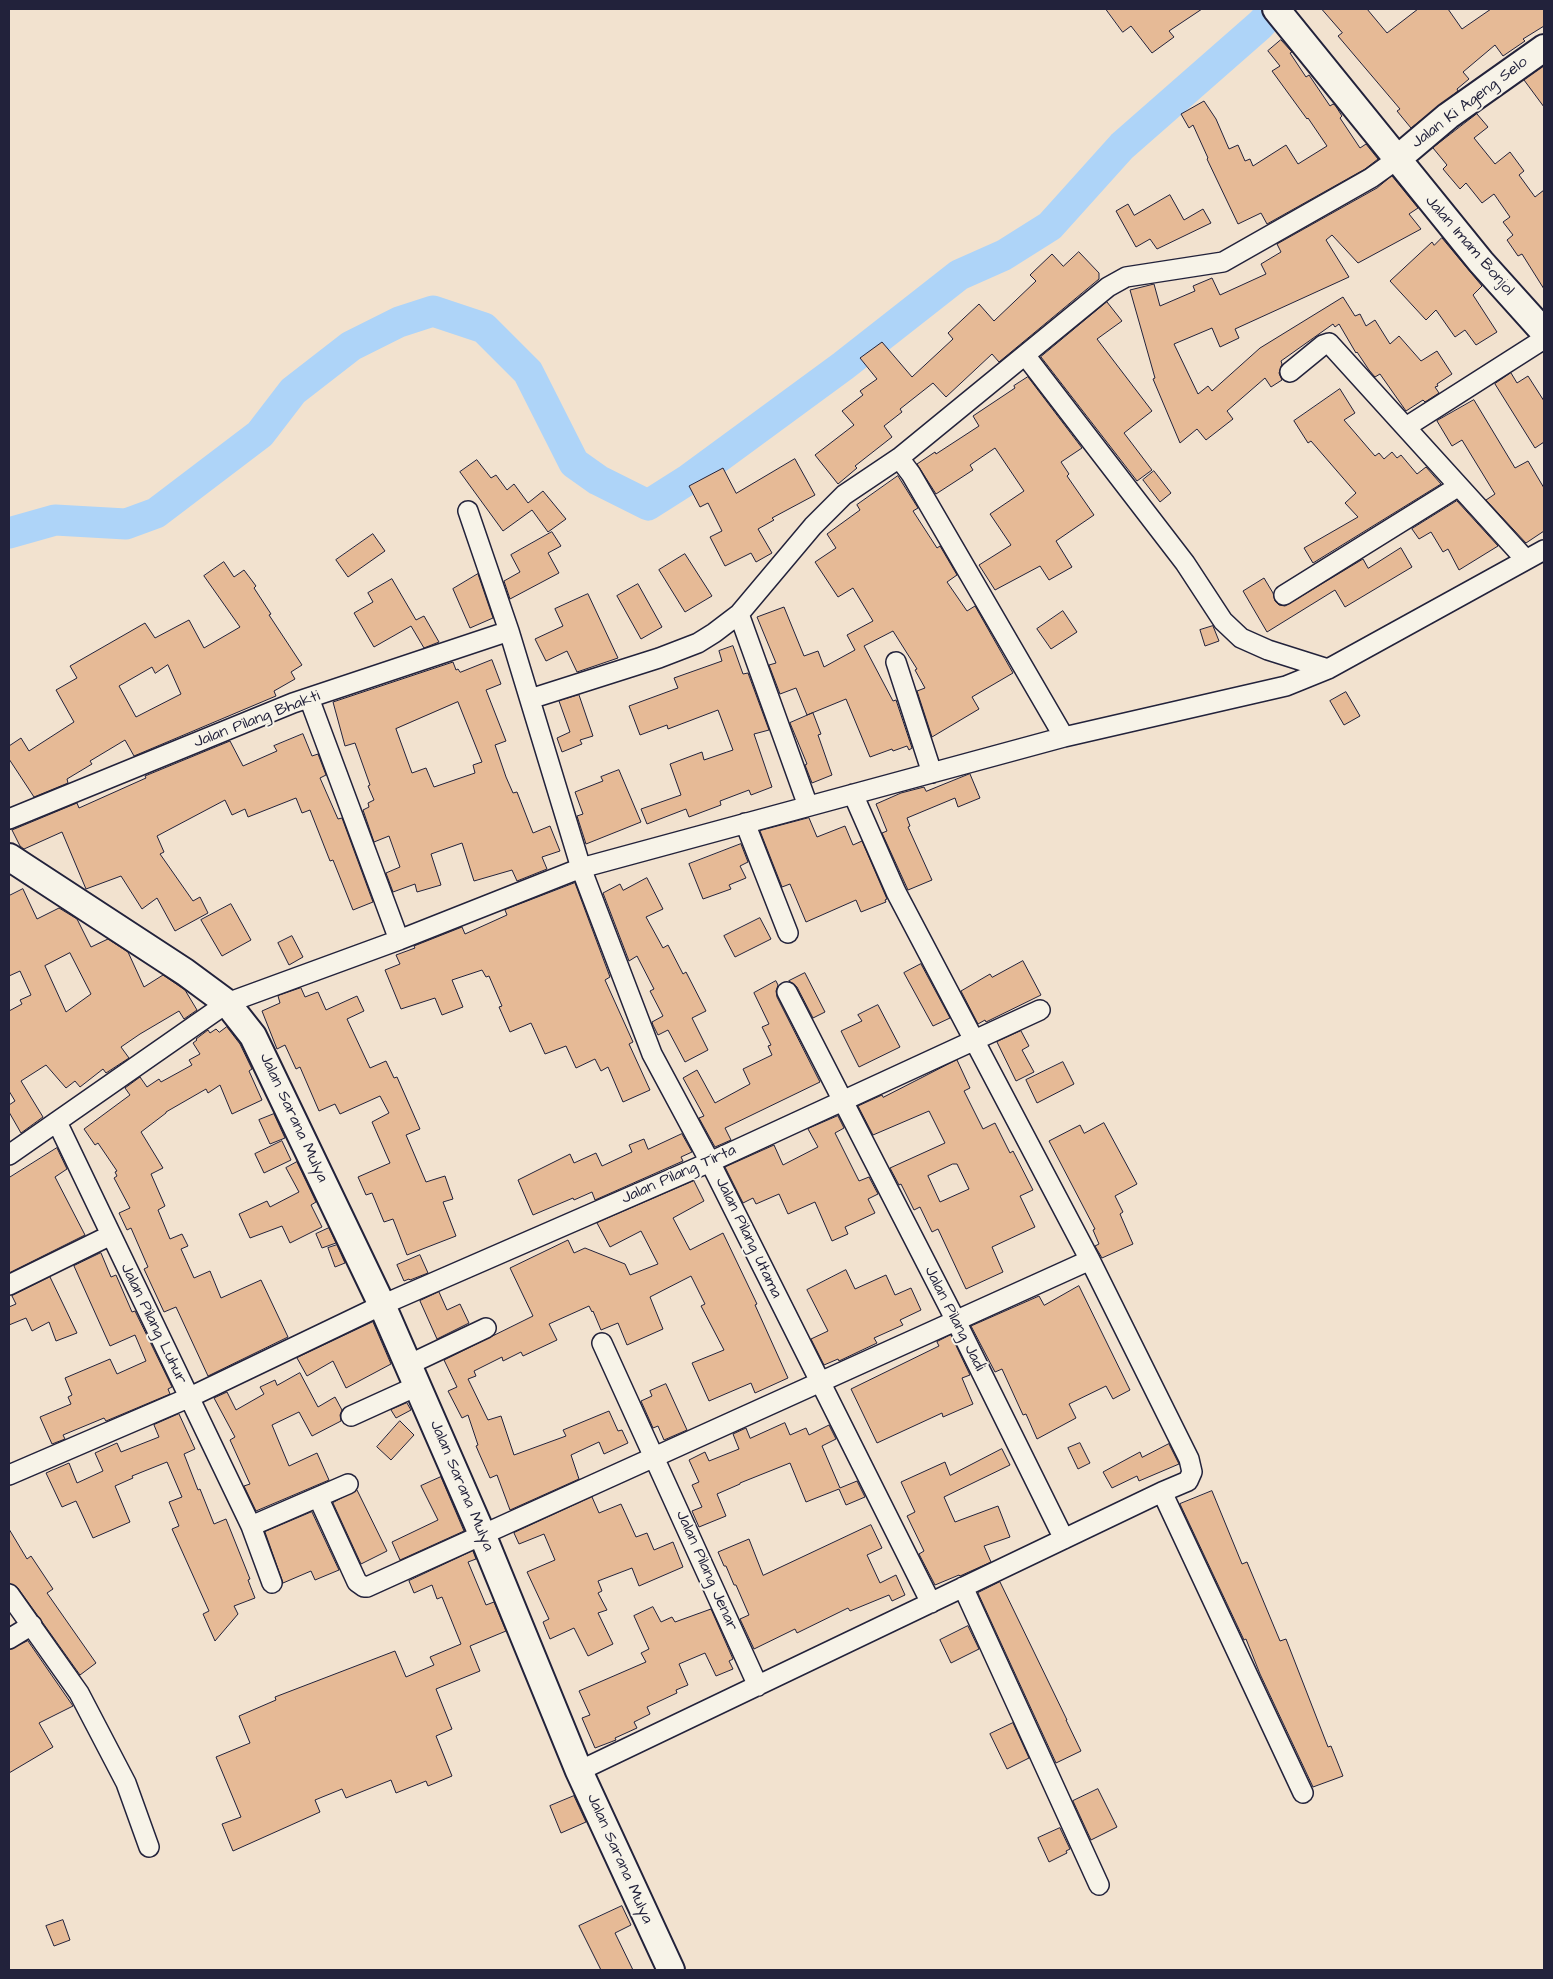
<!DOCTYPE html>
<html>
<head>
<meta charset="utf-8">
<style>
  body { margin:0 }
  #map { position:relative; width:1553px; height:1979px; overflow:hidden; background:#f2e2cf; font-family:"Architects Daughter",sans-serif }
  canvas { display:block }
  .frame { position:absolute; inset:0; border:10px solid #22223b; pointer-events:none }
</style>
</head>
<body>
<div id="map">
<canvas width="1553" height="1979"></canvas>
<div class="frame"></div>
</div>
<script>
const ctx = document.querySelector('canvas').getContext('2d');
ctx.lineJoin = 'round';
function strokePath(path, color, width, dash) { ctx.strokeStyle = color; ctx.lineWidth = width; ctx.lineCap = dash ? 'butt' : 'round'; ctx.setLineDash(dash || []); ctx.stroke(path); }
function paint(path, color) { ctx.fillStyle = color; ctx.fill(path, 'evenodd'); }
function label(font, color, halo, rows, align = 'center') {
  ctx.font = font + ' "Architects Daughter",sans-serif'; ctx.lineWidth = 4; ctx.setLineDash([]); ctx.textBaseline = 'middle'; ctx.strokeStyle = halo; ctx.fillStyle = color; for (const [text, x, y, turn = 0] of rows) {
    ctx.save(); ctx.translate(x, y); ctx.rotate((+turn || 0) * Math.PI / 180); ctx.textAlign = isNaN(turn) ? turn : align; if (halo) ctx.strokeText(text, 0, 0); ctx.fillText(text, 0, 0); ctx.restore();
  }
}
const river = new Path2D(`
  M9 533 55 520 126 524 156 513 260 434 293 391 351 346 399 322 433 311 484 328 528 372 574 463 598 480 648 505 689 479 843 366 959 275 1004 255 1050 226 1122 146 1260 25 1275 9`);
const building = new Path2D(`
  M1106 9H1202L1169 31 1174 37 1152 53 1131 26 1123 32Z
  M1322 9H1367L1387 33 1418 9H1448L1462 29 1491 9H1544V26L1523 39 1525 41 1503 56 1495 45 1463 72 1469 79 1457 89 1458 91 1411 128 1397 111 1400 109 1338 36 1342 33Z
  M1281 40 1292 52 1290 53 1306 77 1309 75 1330 106 1333 104 1335 105 1342 116 1340 118 1360 148 1366 144 1378 159 1365 169 1267 224 1261 213 1238 224 1207 159 1208 158 1193 125 1189 128 1181 114 1204 101 1216 119 1229 149 1238 145 1245 161 1250 159 1253 166 1286 145 1298 164 1327 146 1308 118 1307 119 1272 71 1280 66 1268 51Z
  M1544 66V107L1524 80Z
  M1477 114 1488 127 1474 138 1495 164 1510 152 1524 171 1519 175 1535 197 1544 190V289L1522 254 1518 256 1507 240 1513 235 1503 222 1510 217 1494 194 1482 203 1466 183 1460 189 1443 169 1447 165 1433 148Z
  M1392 176 1418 208 1409 214 1421 229 1358 263 1332 235 1326 240 1349 277 1235 329 1239 338 1220 347 1212 328 1174 344 1198 394 1208 386 1212 391 1260 348 1343 297 1355 316 1360 314 1366 326 1375 320 1390 344 1399 336 1421 361 1437 351 1452 374 1437 384 1438 386 1435 387 1439 393 1425 402 1423 400 1406 411 1380 374 1375 377 1369 370 1357 352 1356 353 1339 324 1335 327 1333 324 1281 361 1282 364 1279 373 1282 380 1271 387 1265 378 1227 411 1233 419 1206 440 1197 429 1180 443 1153 379 1155 378 1130 290 1154 284 1160 306 1195 291 1193 286 1212 278 1220 295 1266 274 1261 264 1281 252 1277 244 1377 188Z
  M1170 195 1184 220 1203 209 1211 223 1157 249 1150 239 1136 247 1116 211 1128 204 1134 215Z
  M1442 238 1482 286 1473 295 1497 332 1476 345 1465 330 1455 337 1436 310 1426 320 1390 281 1432 242 1434 245Z
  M1079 252 1099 273V279L999 362 992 354 946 397 933 383 900 409 902 412 884 426 892 437 855 466 857 468 838 484 815 455 854 425 842 411 863 395 860 391 877 379 860 358 882 342 912 377 953 339 948 333 979 304 994 321 1036 281 1030 275 1052 254 1063 266Z
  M1107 302 1122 321 1097 339 1152 411 1124 433 1152 470 1137 481 1041 357Z
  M1511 373 1517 383 1528 376 1544 401V442L1535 448 1495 384Z
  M1028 377 1082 448 1061 462 1069 474 1067 476 1094 515 1056 541 1072 567 1049 580 1040 566 995 590 979 565 1011 545 990 514 1024 491 995 448 970 465 973 470 936 494 917 464 935 452 936 454 979 426 973 416 1015 388 1014 386Z
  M1340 389 1355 413 1344 420 1375 456 1379 453 1384 459 1392 452 1397 458 1401 455 1417 474 1426 467 1441 484 1313 563 1304 548 1358 517 1345 503 1356 493 1311 441 1308 443 1294 421Z
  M1474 400 1515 468 1528 461 1544 488V531L1526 543 1486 500 1495 494 1462 440 1452 446 1437 421Z
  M795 459 815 495 772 518 774 520 758 529 772 553 756 562 751 553 725 566 710 537 722 531 708 503 700 507 689 486 723 468 736 493Z
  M477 460 491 478 496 475 507 490 514 484 528 503 543 491 566 519 548 532 532 510 503 531 460 472Z
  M1154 471 1171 493 1160 502 1143 480Z
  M898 476 918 508 913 511 937 548 940 546 957 575 947 582 967 611 975 606 1013 673 972 697 979 709 932 737 917 691 925 688 915 670 917 669 893 631 864 646 893 701 896 700 912 748 909 750 907 746 893 751 892 749 870 757 846 699 807 715 796 688 780 694 769 665 776 663 757 617 784 607 804 656 818 651 824 667 855 650 847 635 873 621 853 588 838 597 815 562 836 548 827 534 860 510 857 505Z
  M1457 501 1498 546 1459 570 1448 549 1443 552 1431 532 1419 539 1412 529Z
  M552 532 561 546 548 553 559 573 510 599 504 581 520 572 511 555Z
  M373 534 385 551 348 577 336 560Z
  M1401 548 1412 567 1345 607 1335 590 1267 632 1243 591 1264 578 1273 593 1275 601 1279 605 1285 606 1363 559 1368 568Z
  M685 554 712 596 685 612 659 570Z
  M224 562 234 577 244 570 256 586 254 588 271 614 269 615 302 665 291 672 295 679 274 691 276 696 134 756 125 740 90 761 92 764 67 779 68 783 34 797 9 759V746L21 738 29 751 74 722 56 690 77 678 70 666 145 623 155 638 189 620 204 648 240 627 204 576ZM168 665 181 694 136 717 119 686 152 667 155 673Z
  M478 574 493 618 470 628 453 589Z
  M392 579 416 620 424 616 439 642 424 648 411 626 374 647 354 613 373 602 368 593Z
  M638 584 662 627 641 639 617 596Z
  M588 594 618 658 577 672 567 651 546 661 535 639 563 626 555 609Z
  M1063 611 1077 632 1051 649 1037 629Z
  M1213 626 1219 641 1205 646 1200 630Z
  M733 646 743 674 748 673 769 730 754 734 772 787 751 795 749 790 720 801 721 805 689 817 686 809 647 824 641 809 681 795 670 764 702 752 704 760 733 750 718 710 668 729 667 725 640 735 629 706 678 688 674 678 722 661 719 651Z
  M492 660 501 684 486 690 506 741 495 745 506 777 513 793 517 792 533 833 550 826 560 851 542 857 547 869 517 881 512 870 474 881 462 843 431 854 441 885 417 892 415 884 393 892 386 873 400 867 389 836 374 842 363 810 369 807 368 803 374 800 368 786 370 785 355 743 345 746 333 702 453 662 456 670 458 669 460 672ZM458 702 482 762 473 765 475 773 434 787 426 768 412 773 396 729Z
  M1346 692 1360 716 1344 725 1330 701Z
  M579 695 593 736 580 740 582 744 562 752 557 738 570 732 559 701Z
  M813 713 821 734 818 735 832 775 812 783 805 765 807 764 790 723Z
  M303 734 312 756 318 754 326 775 320 778 338 819 342 818 373 902 353 910 333 860 330 861 310 810 302 813 296 798 248 817 245 809 232 815 225 800 157 836 164 852 160 854 193 901 200 897 208 913 175 931 157 898 142 909 121 876 86 889 62 832 24 849 20 846 12 830 77 803 79 808 146 778 145 776 230 741 243 766 277 751 274 746Z
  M619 770 641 822 586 844 577 816 583 814 575 792 603 781 601 777Z
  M970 774 980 798 958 807 955 798 907 818 910 826 908 827 932 880 908 890 882 833 887 831 876 804 901 793 924 787 926 791Z
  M809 818 817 837 845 826 853 845 862 841 887 899 885 900 886 902 861 912 856 900 806 922 790 884 782 887 760 831Z
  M741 844 748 862 740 866 746 878 729 885 731 889 703 899 689 864Z
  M647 878 663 909 646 917 663 948 668 945 683 974 686 972 706 1011 692 1018 708 1050 685 1062 668 1030 658 1035 653 1025 652 1022 663 1016 650 991 654 989 637 956 629 961 603 893 620 884 623 890Z
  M575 883 610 977 605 980 633 1042 629 1044 650 1090 623 1102 608 1067 601 1071 595 1059 576 1068 566 1046 545 1054 531 1023 510 1032 499 1007 502 1006 489 976 486 977 482 970 452 980 463 1007 442 1015 435 998 401 1009 385 970 400 964 396 955 415 948 414 946 462 927 465 934 507 915 505 910Z
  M23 889 37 919 59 908 77 919 91 947 108 939 128 952 144 987 163 975 185 990 197 1010 184 1019 179 1011 140 1034 121 1047 129 1058 106 1073 103 1069 80 1087 75 1081 66 1088 46 1065 21 1081 43 1117 21 1133 9 1112V1105L15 1101 9 1091V1011L22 1004 20 1000 31 995 20 971 9 976V896ZM70 953 91 994 66 1012 45 966Z
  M231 904 251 940 222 956 201 920Z
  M760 918 771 939 735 957 724 936Z
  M292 936 303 957 289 965 278 943Z
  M1023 961 1041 995 986 1022 985 1020 978 1024 961 991 990 974 992 977Z
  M921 964 950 1018 933 1026 904 973Z
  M805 973 825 1012 813 1018 797 987 789 981Z
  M776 981 778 985 776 991 777 997 820 1082 725 1128 731 1140 715 1147 699 1118 704 1116 683 1078 697 1070 715 1103 750 1084 743 1069 772 1055 768 1046 771 1045 762 1027 769 1024 754 993Z
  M301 988 305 997 318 992 326 1010 357 996 364 1011 347 1019 370 1068 386 1061 394 1078 397 1077 420 1129 406 1135 426 1182 445 1176 453 1199 443 1202 456 1236 407 1255 393 1219 384 1222 372 1193 366 1195 358 1177 390 1163 372 1122 389 1113 380 1096 340 1114 335 1104 319 1111 300 1067 296 1069 285 1045 277 1049 262 1011 280 1003 278 996Z
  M878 1005 900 1047 859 1067 841 1031 862 1021 858 1015Z
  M227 1027 240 1044 252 1069 249 1071 262 1100 232 1114 220 1085 208 1093 206 1089 166 1112V1113L141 1132 163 1168 151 1174 165 1206 158 1210 170 1239 182 1234 188 1246 181 1249 194 1278 210 1271 221 1298 261 1280 288 1337 208 1376 176 1307 164 1312 144 1269 148 1267 131 1228 127 1230 119 1213 130 1208 114 1178 117 1176 115 1172 117 1171 98 1143 95 1145 84 1129 130 1095 125 1088 140 1077 147 1087 159 1079 161 1082 192 1065 189 1060 200 1054 193 1043 197 1040 196 1039 208 1030 210 1033 216 1029 219 1032Z
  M1021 1031 1029 1046 1022 1050 1034 1072 1016 1081 997 1042Z
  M957 1060 970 1088 964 1091 983 1129 995 1123 1010 1153 1013 1151 1033 1190 1020 1196 1035 1227 992 1247 1003 1272 966 1289 938 1229 932 1232 920 1207 914 1210 901 1184 899 1185 890 1168 945 1143 929 1111 873 1135 858 1106 882 1095 883 1097ZM953 1164H957L969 1189 940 1202 928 1176Z
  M1063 1062 1074 1084 1037 1103 1026 1080Z
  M274 1114 285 1138 270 1144 259 1120Z
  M838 1116 844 1128 835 1133 859 1181 869 1177 878 1194 868 1199 875 1213 845 1227 848 1234 832 1241 815 1202 788 1214 779 1194 756 1204 753 1198 743 1203 725 1167 774 1145 783 1165 818 1147 808 1129Z
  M1104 1123 1137 1184 1115 1196 1123 1212 1120 1214 1133 1244 1102 1258 1095 1246 1099 1244 1093 1230 1095 1229 1049 1141 1080 1125 1084 1133Z
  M682 1134 692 1152 681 1157 683 1161 595 1200 592 1192 574 1200 573 1198 533 1215 518 1180 570 1154 574 1163 596 1153 602 1166 632 1152 629 1145 644 1139 648 1149Z
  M282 1141 291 1160 264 1173 255 1154Z
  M57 1148 67 1169 55 1177 85 1235 9 1273V1178Z
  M297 1162 316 1202 311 1205 322 1227 290 1243 282 1226 250 1238 239 1214 267 1201 270 1207 299 1192 286 1168Z
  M694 1181 704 1201 673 1218 690 1250 723 1233 757 1304 755 1305 788 1378 755 1393 751 1383 709 1401 692 1363 724 1350 701 1306 705 1304 691 1276 650 1297 663 1329 627 1345 618 1323 601 1330 593 1311 592 1312 589 1306 549 1324 557 1340 523 1356 521 1352 503 1361 502 1357 474 1371 476 1376 468 1379 488 1420 501 1416 514 1455 566 1436 563 1430 609 1411 618 1431 622 1430 628 1443 604 1454 599 1442 571 1455 579 1479 510 1510 497 1475 490 1478 479 1453 476 1446 478 1445 468 1415 462 1418 448 1391 457 1387 444 1360 533 1316 510 1268 568 1240 574 1253 585 1248 625 1264 630 1275 658 1264 641 1231 610 1247 597 1223Z
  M329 1228 336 1243 322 1248 316 1234Z
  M337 1245 345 1263 335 1267 328 1248Z
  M101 1253 111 1277 116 1275 132 1312 135 1311 172 1387 168 1389 170 1394 106 1421 104 1418 63 1435 65 1439 52 1444 40 1417 71 1404 68 1397 72 1395 65 1378 110 1359 117 1374 146 1361 135 1335 110 1346 74 1266Z
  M420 1255 428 1273 410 1280 409 1279 404 1281 397 1265Z
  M846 1270 855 1289 886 1275 895 1295 911 1288 921 1310 900 1320 903 1325 874 1338 877 1343 839 1361 838 1359 824 1365 811 1339 828 1331 807 1290Z
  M50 1277 77 1333 56 1341 49 1322 32 1331 26 1318 9 1325V1307L16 1304 12 1296Z
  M1079 1286 1130 1390 1113 1399 1106 1386 1069 1404 1076 1418 1037 1439 1026 1414 1023 1415 1002 1369 995 1372 971 1326 1039 1296 1044 1305Z
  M439 1292 447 1310 460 1304 469 1323 437 1339 420 1301Z
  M373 1322 391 1364 346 1388 333 1361 307 1376 297 1358Z
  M951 1335 970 1375 962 1378 973 1404 943 1417 942 1413 877 1443 851 1389 939 1346 937 1342Z
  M300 1373 318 1407 335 1397 342 1410 340 1415 341 1421 312 1436 299 1412 272 1425 289 1466 317 1453 329 1480 256 1511 244 1486 250 1484 230 1440 235 1437 214 1398 227 1392 236 1410 264 1394 260 1387 275 1380 277 1385Z
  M666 1384 687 1430 664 1440 658 1426 653 1428 641 1401 652 1396 650 1391Z
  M407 1403 411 1410 396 1418 391 1410Z
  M179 1414 195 1449 184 1454 198 1490 200 1489 214 1524 226 1519 250 1579 248 1580 255 1598 234 1606 238 1614 215 1641 203 1614 209 1611 172 1529 179 1526 169 1502 182 1497 167 1462 132 1476 133 1478 115 1486 130 1522 93 1538 76 1501 62 1507 46 1473 69 1463 77 1483 103 1471 95 1453 117 1443 121 1452 159 1437 154 1425Z
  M400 1421 414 1435 391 1460 377 1447Z
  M785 1423 790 1435 806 1428 809 1435 829 1425 836 1439 822 1446 840 1488 857 1481 865 1497 846 1505 839 1489 806 1502 790 1463 740 1483V1484L717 1494 726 1516 699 1527 692 1511 702 1507 692 1485 699 1482 689 1460 705 1452 709 1461 739 1449 733 1434 746 1428 750 1438Z
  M1080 1443 1090 1463 1078 1469 1068 1448Z
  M1169 1444 1179 1464 1139 1481 1137 1476 1112 1488 1103 1472 1140 1452 1142 1457Z
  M1002 1449 1010 1465 944 1497 955 1522 998 1506 1010 1537 984 1546 991 1562 960 1576 959 1575 935 1585 919 1554 924 1551 907 1516 915 1512 901 1482 945 1462 950 1475Z
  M441 1477 464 1531 400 1560 392 1542 438 1520 421 1486Z
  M357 1490 387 1551 361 1564 333 1503Z
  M1212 1491 1242 1564 1247 1562 1280 1641 1286 1639 1328 1747 1331 1746 1343 1776 1313 1787 1260 1674 1246 1639 1244 1640 1180 1504Z
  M592 1497 599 1513 621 1504 636 1537 647 1533 654 1550 673 1542 683 1567 639 1586 632 1568 598 1581 602 1591 598 1593 607 1610 598 1613 613 1644 588 1656 574 1628 550 1639 543 1622 549 1619 527 1572 555 1560 544 1534 519 1544 514 1533Z
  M312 1512 339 1570 315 1580 311 1571 283 1583 265 1532Z
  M871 1525 882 1548 867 1555 880 1583 896 1575 905 1595 892 1601 889 1595 850 1611 848 1608 797 1633 795 1629 754 1649 740 1619 749 1615 736 1585H734L726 1566H724L718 1552 749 1539 763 1575Z
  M9 1529 27 1559 31 1556 53 1589 47 1593 96 1663 80 1675 18 1588 9 1583Z
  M473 1551 476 1559 468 1562 486 1605 494 1602 506 1631 470 1646 480 1671 436 1689 452 1729 436 1736 452 1776 428 1786 426 1781 396 1793 391 1780 346 1798 342 1789 315 1800 320 1812 233 1851 222 1824 241 1817 216 1757 250 1743 239 1716 276 1700 275 1697 395 1651 406 1677 434 1665 430 1657 461 1644 442 1597 437 1599 432 1585 414 1593 409 1581Z
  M1000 1582 1067 1720H1066L1081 1751 1056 1763 978 1593Z
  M653 1607 661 1622 672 1617 675 1622 711 1609 733 1659 729 1661 733 1669 716 1676 705 1653 679 1664 688 1685 676 1690 677 1693 647 1707 650 1714 634 1722 637 1728 615 1738 616 1740 595 1748 582 1718 590 1715 579 1691 646 1662 641 1653 649 1649 634 1616Z
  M968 1626 979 1649 951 1663 940 1640Z
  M28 1641 73 1706 39 1723 53 1747 9 1773V1650Z
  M1013 1723 1029 1758 1007 1769 990 1734Z
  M1098 1789 1117 1827 1091 1840 1073 1801Z
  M574 1796 586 1822 561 1833 550 1806Z
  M1060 1828 1070 1849 1066 1851 1067 1853 1049 1862 1038 1838Z
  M622 1906 631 1925 615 1933 633 1970H601L579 1926Z
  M63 1920 70 1940 54 1946 46 1926Z`);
const street = new Path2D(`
  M1025 355 1185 563 1223 621 1241 638 1268 650 1328 669
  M1290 372 1323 345 1329 343 1526 560
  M1406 427 1544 339
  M899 458 911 474 1064 737
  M468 511 509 631 581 868 652 1054 710 1162 931 1603
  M1284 595 1459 486
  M739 614 808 806
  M896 662 932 773
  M309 698 399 940
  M530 699 659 658 698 643 714 633 739 614 813 526 844 495 899 458 1108 287 1126 277 1223 262 1371 178 1396 160
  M9 819 293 703 509 631
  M745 823 788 933
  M787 992 956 1321 1064 1539
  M57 1122 251 1526 272 1583
  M9 1155 227 1003 399 940 581 868 1064 737 1286 686 1328 669 1544 550
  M9 1285 111 1235
  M602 1343 758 1686
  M408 1365 486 1328
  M351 1416 417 1386
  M9 1475 188 1398 382 1305 710 1162 1040 1010
  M1162 1492 1303 1793
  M318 1497 357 1582 364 1587H367L1090 1260
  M251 1526 348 1484
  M963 1587 1099 1885
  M9 1594 79 1693 126 1783 149 1847
  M9 1639 32 1625
  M579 1771 1162 1492 1188 1481 1192 1472 1189 1459 1090 1260 896 892 853 794`);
const secondary = new Path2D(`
  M1276 9 1481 262 1544 332
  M1396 160 1448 116 1544 48
  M9 857 185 972 227 1003 253 1036 382 1305 482 1534 579 1771 671 1970`);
const streetNames = [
  ["Jalan Ki Ageng Selo",1470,103,-37],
  ["Jalan Imam Bonjol",1469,246,49],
  ["Jalan Pilang Bhakti",257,720,-21],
  ["Jalan Sarana Mulya",293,1118,65],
  ["Jalan Pilang Tirta",679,1175,-24],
  ["Jalan Pilang Utama",748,1238,64],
  ["Jalan Pilang Jadi",954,1319,63],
  ["Jalan Pilang Luhur",153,1324,64],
  ["Jalan Sarana Mulya",461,1486,67],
  ["Jalan Pilang Jenar",706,1571,66],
  ["Jalan Sarana Mulya",619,1859,66]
];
strokePath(river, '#aed4f8', 31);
paint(building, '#e6ba96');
strokePath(building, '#22223b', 1);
strokePath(street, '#22223b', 22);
strokePath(secondary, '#22223b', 30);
strokePath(street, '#f7f3e8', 19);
strokePath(secondary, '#f7f3e8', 26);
label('16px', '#22223b', '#f7f3e8', streetNames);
</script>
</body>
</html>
